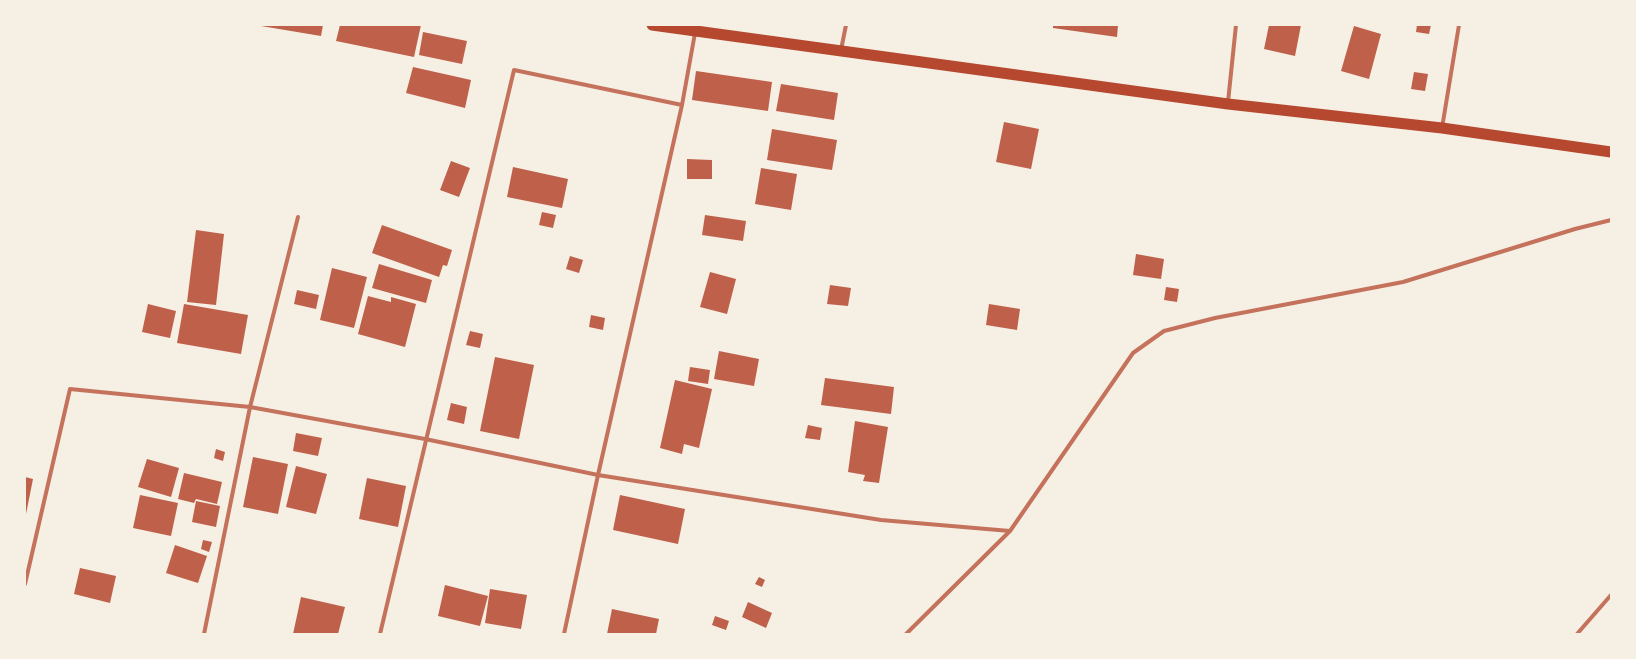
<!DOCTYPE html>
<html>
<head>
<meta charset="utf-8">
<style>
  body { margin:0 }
  #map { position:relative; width:1636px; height:659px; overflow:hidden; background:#f6efe4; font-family:"Asap Condensed",sans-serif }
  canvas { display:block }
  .frame { position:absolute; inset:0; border:26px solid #f6efe4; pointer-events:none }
</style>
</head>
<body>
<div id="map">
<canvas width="1636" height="659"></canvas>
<div class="frame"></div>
</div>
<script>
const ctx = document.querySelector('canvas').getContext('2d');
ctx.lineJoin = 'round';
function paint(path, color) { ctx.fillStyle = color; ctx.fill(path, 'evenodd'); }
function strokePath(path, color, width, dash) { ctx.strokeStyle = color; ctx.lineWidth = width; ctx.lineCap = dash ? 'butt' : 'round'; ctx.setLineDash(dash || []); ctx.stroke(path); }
const building = new Path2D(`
  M255 25H323L321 36Z
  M340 25H421L414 57 336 41Z
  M1053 25H1118L1117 37 1053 28Z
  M1269 25H1301L1295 56 1264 49Z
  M1417 25H1431L1429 34 1416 32Z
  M1354 26 1381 34 1369 79 1341 71Z
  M423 32 467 41 462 64 419 55Z
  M413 67 471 80 465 108 406 93Z
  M696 71 772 82 768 111 692 100Z
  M1414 72 1428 74 1425 91 1411 89Z
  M781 84 838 93 834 120 776 111Z
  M1004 122 1039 129 1031 169 996 162Z
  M772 129 837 140 832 170 767 160Z
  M687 159 712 160V179H687Z
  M451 161 470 168 459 197 440 190Z
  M513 167 568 179 562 208 507 197Z
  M761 168 797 174 791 210 755 204Z
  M542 212 556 215 553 228 539 225Z
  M705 215 746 221 743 241 702 235Z
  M382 225 452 250 447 266 443 265 439 277 372 253Z
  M196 230 224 234 216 305 187 302Z
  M1136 254 1164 259 1161 279 1133 275Z
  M570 256 583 260 579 273 566 269Z
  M379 264 432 280 426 303 372 288Z
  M332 268 367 277 354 328 320 320Z
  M710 272 736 279 727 314 700 307Z
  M830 285 851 288 848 306 827 304Z
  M1166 287 1179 289 1177 302 1164 300Z
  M297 290 319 295 316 309 294 304Z
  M368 296 391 302V297L416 304 405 347 358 334Z
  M148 304 176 311 170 338 142 332Z
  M184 304 248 315 241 354 177 343Z
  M989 304 1020 309 1017 330 986 325Z
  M591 315 605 318 603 330 589 327Z
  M470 331 483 334 480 348 466 345Z
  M719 351 759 359 754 386 714 379Z
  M495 357 534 365 519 439 480 431Z
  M690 367 710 370 708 384 688 381Z
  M825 378 894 387 891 414 821 405Z
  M675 380 712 389 699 448 684 444 682 454 660 448Z
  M451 403 467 407 464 424 447 420Z
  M855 421 888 427 879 483 863 481 865 475 848 472Z
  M808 425 822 428 820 440 805 438Z
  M296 433 322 438 318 456 293 451Z
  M216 449 225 452 223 461 214 458Z
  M253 457 288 464 278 514 243 507Z
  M147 459 179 468 171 497 138 487Z
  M296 466 327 474 316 514 286 507Z
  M184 473 222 482 217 504 196 499 194 503 178 499Z
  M25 477 33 479 26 514H25Z
  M367 478 406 486 398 527 359 519Z
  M140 495 178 503 171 536 133 528Z
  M620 495 685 509 678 544 613 530Z
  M196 501 220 506 216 527 192 522Z
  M203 540 212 542 209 552 201 549Z
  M175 545 207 556 198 583 166 573Z
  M80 568 116 576 110 603 74 594Z
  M759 577 765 580 762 587 755 584Z
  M445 585 488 596 480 626 438 616Z
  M490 589 527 595 521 629 485 623Z
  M301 597 345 607 338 634H293Z
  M748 602 772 613 766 628 742 617Z
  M612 609 659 619 656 634H607Z
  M715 616 729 621 726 630 712 625Z`);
const minor = new Path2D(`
  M841 50 846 25
  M1228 102 1236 25
  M1442 128 1459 25
  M25 584 70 389 250 407 425 439 598 475 881 520 1010 531
  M204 634 250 407 298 217
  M380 634 514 70 682 105
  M564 634 598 475 682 105 695 33
  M906 634 1010 531 1133 353 1164 331 1215 318 1403 282 1575 229 1611 220
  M1577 634 1611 595`);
const trunk = new Path2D(`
  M652 25 1228 104 1442 128 1611 152`);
paint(building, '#bf614a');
strokePath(minor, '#c5725c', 4);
strokePath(trunk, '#b5482f', 11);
</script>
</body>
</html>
